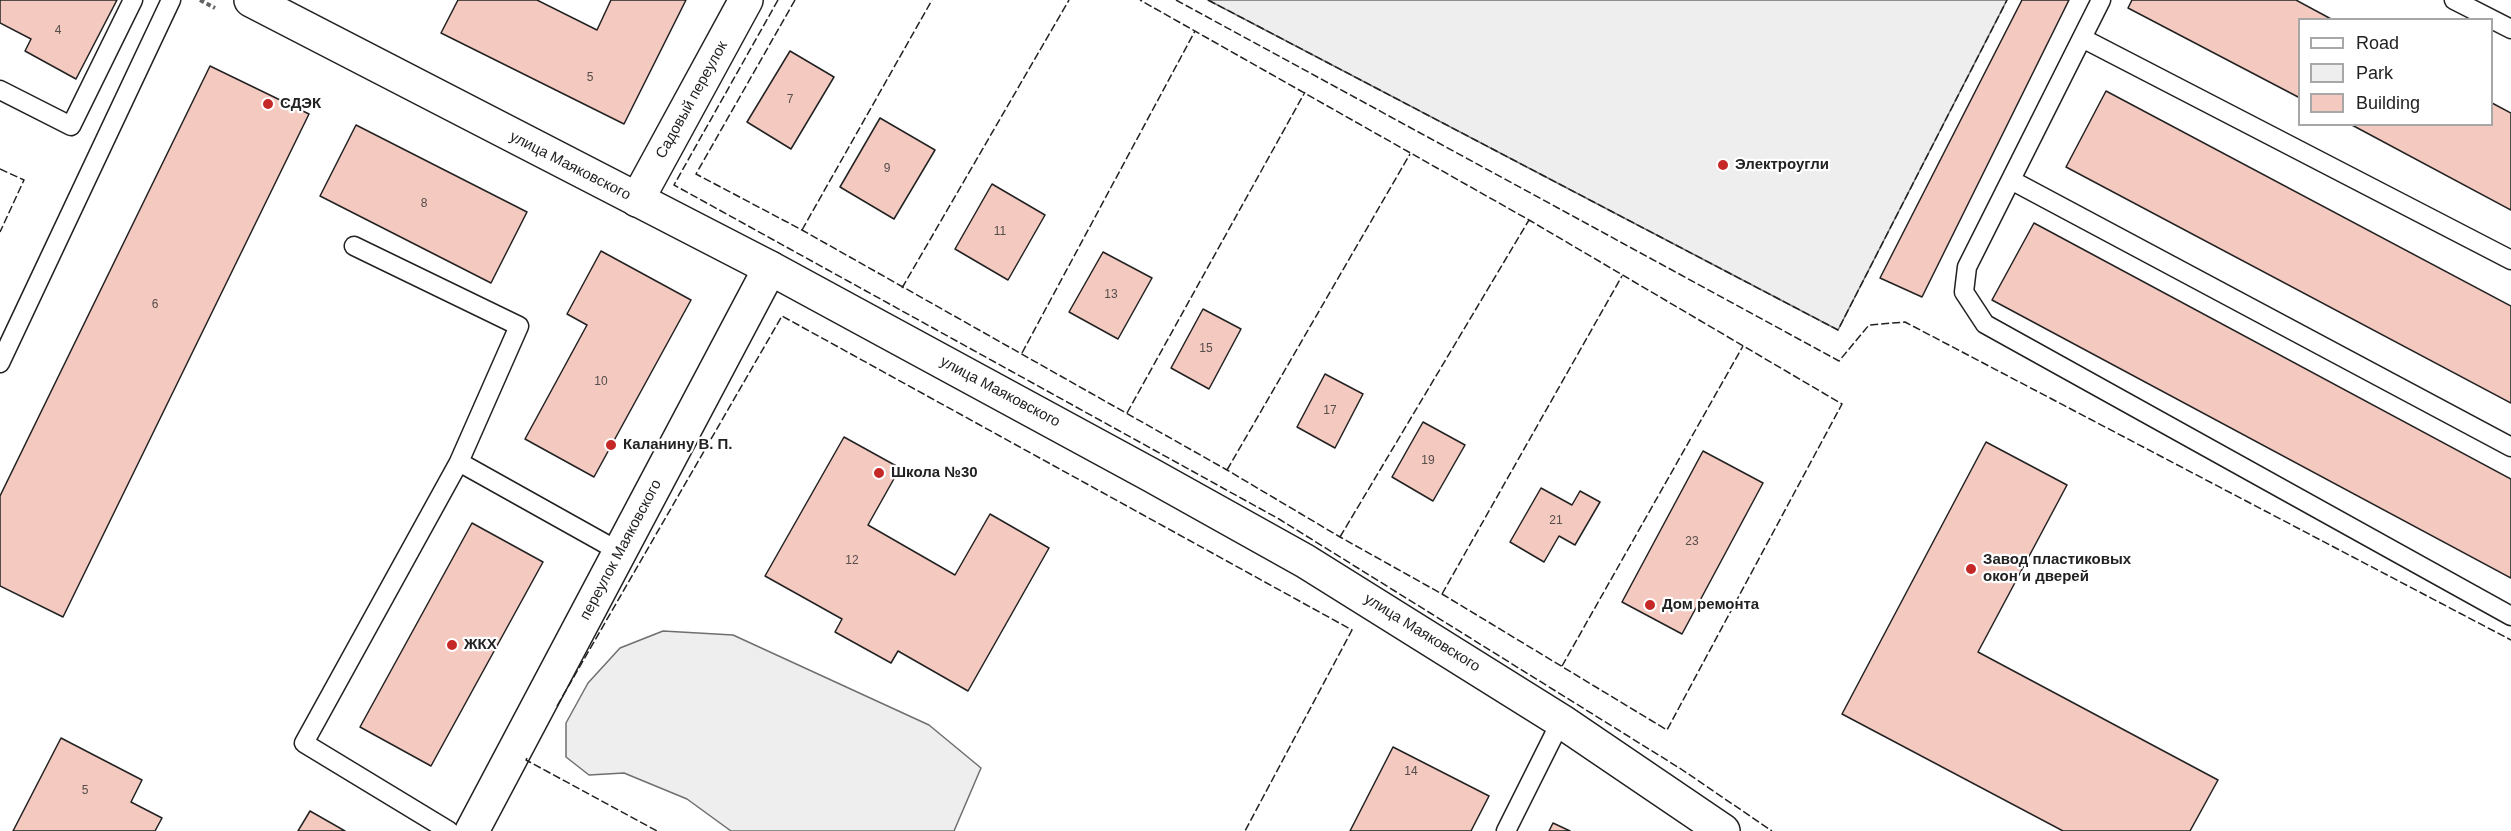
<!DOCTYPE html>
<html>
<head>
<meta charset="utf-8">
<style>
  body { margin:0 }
  #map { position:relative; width:2511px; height:831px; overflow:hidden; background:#fff; font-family:Helvetica,sans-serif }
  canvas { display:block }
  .legend { position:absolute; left:2298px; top:18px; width:195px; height:108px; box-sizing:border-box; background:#fff; border:2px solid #a7a7a7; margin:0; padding:8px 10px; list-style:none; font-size:18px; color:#222 }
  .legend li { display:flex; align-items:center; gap:12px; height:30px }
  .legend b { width:30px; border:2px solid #a7a7a7 }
</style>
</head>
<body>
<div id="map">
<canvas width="2511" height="831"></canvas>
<ul class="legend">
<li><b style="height:8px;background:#fff"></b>Road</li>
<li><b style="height:16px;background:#eee"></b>Park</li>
<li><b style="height:16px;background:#f3c9c0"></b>Building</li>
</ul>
</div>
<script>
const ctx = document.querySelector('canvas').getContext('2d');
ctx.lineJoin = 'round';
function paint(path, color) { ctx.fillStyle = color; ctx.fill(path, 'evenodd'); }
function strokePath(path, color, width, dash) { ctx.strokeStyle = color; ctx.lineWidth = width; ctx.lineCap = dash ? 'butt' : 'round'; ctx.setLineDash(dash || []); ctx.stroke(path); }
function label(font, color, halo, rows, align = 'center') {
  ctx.font = font + ' Helvetica,sans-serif'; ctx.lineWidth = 4.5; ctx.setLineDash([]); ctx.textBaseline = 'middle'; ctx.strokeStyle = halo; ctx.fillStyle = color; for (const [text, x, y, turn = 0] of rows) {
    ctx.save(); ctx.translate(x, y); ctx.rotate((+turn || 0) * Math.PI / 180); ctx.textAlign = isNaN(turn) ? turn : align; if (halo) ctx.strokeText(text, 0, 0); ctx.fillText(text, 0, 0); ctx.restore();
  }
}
const green = new Path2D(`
  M1208 0H2007L1838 330Z
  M663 631 733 635 929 725 981 768 954 831H731L687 799 624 773 589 775 566 757V723L588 683 620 648Z`);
const building = new Path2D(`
  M0 0H117L76 79 25 51 31 39 0 23Z
  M458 0H537L597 30 611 0H686L624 124 441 33Z
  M2022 0H2069L1922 297 1880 278Z
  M2132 0H2296L2333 20H2300V98L2128 8Z
  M790 51 834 77 791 149 747 122Z
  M210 66 309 114 63 617 0 586V496Z
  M2106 91 2511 306V403L2066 167Z
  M2492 103 2511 113V210L2350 124H2492Z
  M880 118 935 150 894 219 840 187Z
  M356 125 527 212 491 283 320 196Z
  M992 184 1045 215 1008 280 955 249Z
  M2034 223 2511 479V578L1992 300Z
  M601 251 691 300 594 477 525 439 587 325 567 314Z
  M1103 252 1152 278 1118 339 1069 312Z
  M1203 309 1241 329 1209 389 1171 368Z
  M1325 374 1363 394 1335 448 1297 427Z
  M1423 422 1465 445 1433 501 1392 477Z
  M844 437 900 468 868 525 955 575 990 514 1049 548 968 691 898 651 891 663 835 632 842 619 765 576Z
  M1986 442 2067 485 1978 652 2218 780 2190 831H2063L1842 714Z
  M1703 451 1763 483 1682 634 1622 602Z
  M1541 488 1572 505 1580 491 1600 502 1575 545 1559 536 1544 562 1510 542Z
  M472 523 543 562 431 766 360 727Z
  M61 738 142 780 131 802 162 818 155 831H13Z
  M1393 747 1489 796 1471 831H1350Z
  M310 811 345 831H298Z
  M1553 823 1570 831H1549Z`);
const path = new Path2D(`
  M200 0 215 8`);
const lane = new Path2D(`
  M2101 0 1967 267 1964 292 1985 324 2511 616
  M2454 0 2511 29
  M2082 38 2511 260
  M0 90 71 126 133 0
  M2011 180 2511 447
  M354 246 519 326 459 462
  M0 363 171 0
  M449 831 304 743 459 462 620 552
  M1506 831 1561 721`);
const street = new Path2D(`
  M637 200 746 0
  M472 831 770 268`);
const secondary = new Path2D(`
  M251 0 770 268 1151 475 1305 561 1561 721 1723 831`);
const fence = new Path2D(`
  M778 0 674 185 1279 519 1681 769 1772 831
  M795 0 696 174 802 230 1227 470 1340 537 1442 594 1667 730 1842 404 1529 220 1140 0
  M1176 0 1839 361 1869 325 1905 322 2511 640
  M1208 0 1838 330 2007 0
  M0 169 24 180 0 232
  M802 230 932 0
  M902 288 1069 0
  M1022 353 1195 31
  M1127 413 1305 92
  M1227 470 1410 154
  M1340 537 1529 220
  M1442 594 1622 276
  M1562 666 1743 346
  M557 706 782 316 1352 630 1245 831
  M527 758 526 760 657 831`);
const markers = [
  [268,104,6,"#c62828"],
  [1723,165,6,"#c62828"],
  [611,445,6,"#c62828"],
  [879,473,6,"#c62828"],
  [1971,569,6,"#c62828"],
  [1650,605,6,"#c62828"],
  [452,645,6,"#c62828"]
];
const numberNames = [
  ["4",58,31],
  ["5",590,78],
  ["7",790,100],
  ["9",887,169],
  ["8",424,204],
  ["11",1000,232],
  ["13",1111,295],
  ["6",155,305],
  ["15",1206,349],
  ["10",601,382],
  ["17",1330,411],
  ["19",1428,461],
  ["21",1556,521],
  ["23",1692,542],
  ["12",852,561],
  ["14",1411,772],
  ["5",85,791]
];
const streetNames = [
  ["Садовый переулок",692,100,-61],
  ["улица Маяковского",570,166,27],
  ["улица Маяковского",1000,392,28],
  ["переулок Маяковского",621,550,-62],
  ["улица Маяковского",1422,633,32]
];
const poiNames = [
  ["СДЭК",280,104],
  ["Электроугли",1735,165],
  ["Каланину В. П.",623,445],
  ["Школа №30",891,473],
  ["Завод пластиковых",1983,560],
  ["окон и дверей",1983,577],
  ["Дом ремонта",1662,605],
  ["ЖКХ",464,645]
];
paint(green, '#eee');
strokePath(green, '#6f6f6f', 1.5);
paint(building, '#f3c9c0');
strokePath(building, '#222', 1.5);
strokePath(lane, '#222', 21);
strokePath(street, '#222', 36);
strokePath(secondary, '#222', 36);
strokePath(path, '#646464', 4, [4.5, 3]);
strokePath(lane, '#fff', 18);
strokePath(street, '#fff', 33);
strokePath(secondary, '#fff', 33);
strokePath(fence, '#222', 1.5, [8, 3]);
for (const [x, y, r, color] of markers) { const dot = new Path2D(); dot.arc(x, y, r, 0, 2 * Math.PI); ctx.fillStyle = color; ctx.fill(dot); strokePath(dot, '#fff', 2); }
label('12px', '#564c4a', null, numberNames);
label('15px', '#222', '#fff', streetNames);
label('bold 15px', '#222', '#fff', poiNames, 'left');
</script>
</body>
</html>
